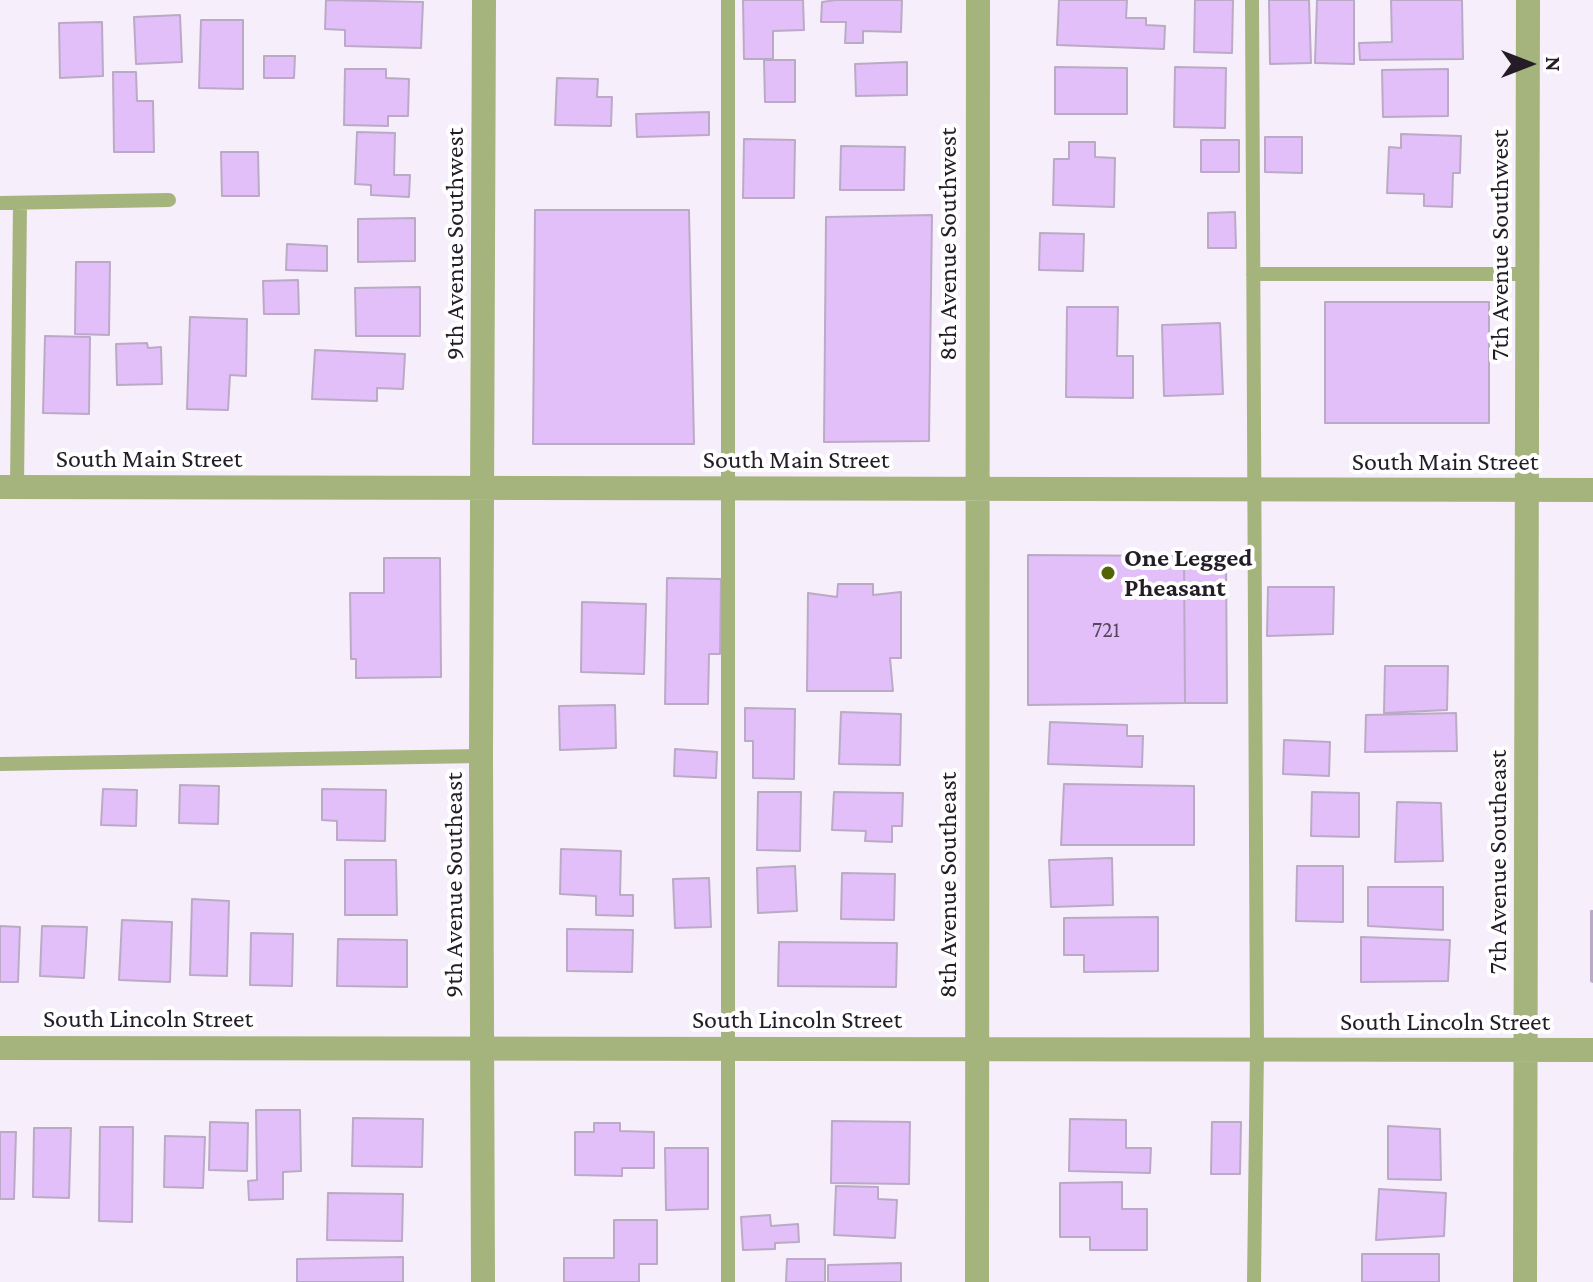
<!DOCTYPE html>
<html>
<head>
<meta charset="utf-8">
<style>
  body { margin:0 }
  #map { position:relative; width:1593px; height:1282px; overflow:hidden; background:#f6effb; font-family:"Crimson Pro",serif }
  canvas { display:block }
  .north { position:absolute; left:1489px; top:24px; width:80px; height:80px; -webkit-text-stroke:6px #fff; paint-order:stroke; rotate:90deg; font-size:22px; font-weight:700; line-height:32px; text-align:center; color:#241d28 }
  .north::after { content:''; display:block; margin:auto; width:28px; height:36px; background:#241d28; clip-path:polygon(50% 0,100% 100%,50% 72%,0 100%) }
</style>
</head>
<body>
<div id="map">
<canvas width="1593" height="1282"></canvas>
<div class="north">N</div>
</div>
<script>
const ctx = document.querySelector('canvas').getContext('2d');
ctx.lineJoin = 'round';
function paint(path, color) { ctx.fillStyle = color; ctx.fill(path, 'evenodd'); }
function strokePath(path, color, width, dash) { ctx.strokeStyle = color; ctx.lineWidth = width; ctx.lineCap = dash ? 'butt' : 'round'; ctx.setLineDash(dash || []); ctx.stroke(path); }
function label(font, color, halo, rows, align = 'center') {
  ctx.font = font + ' "Crimson Pro",serif'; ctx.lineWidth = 8; ctx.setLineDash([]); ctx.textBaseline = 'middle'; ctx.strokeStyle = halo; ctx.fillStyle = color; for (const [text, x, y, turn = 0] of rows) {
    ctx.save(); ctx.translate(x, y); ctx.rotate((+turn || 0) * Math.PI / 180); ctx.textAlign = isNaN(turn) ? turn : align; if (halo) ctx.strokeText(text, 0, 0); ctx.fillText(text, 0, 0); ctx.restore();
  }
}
const building = new Path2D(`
  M326 0 423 2 421 48 345 46V30L325 29Z
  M743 0H803L804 30 773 31V59H744Z
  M836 0H902L901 32 863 31V43H845L846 22H821L822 2Z
  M1059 0H1127L1126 18H1146V25L1165 26 1164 49 1057 45Z
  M1195 0H1233L1232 53 1194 52Z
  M1269 0H1309L1311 63 1270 64Z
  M1317 0H1354V64L1315 63Z
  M1391 0H1462L1463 59 1360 60 1359 43 1392 42Z
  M180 15 182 62 136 64 134 17Z
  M201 20H243V89L199 88Z
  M102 22 103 76 60 78 59 23Z
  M264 56H295L294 78H264Z
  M764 60H795V102H765Z
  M907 62V95L856 96 855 64Z
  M1055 67 1127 68V114H1055Z
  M1175 67 1226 68 1225 128 1174 127Z
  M345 69H386V78L409 79 408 116H388V126L344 125Z
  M1448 69V116L1383 117 1382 70Z
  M113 72H136L137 101H153L154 152H114Z
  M557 78 598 79 597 97H612L611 126 555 125Z
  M709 112V135L637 137 636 114Z
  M357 132 395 133 394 175H410L409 197 371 195V185L355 184Z
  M1401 134 1461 136 1460 173H1453L1452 207 1424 206V194L1387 193 1389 147 1401 148Z
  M1265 137H1302V173L1265 172Z
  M744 139 795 140 794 198H743Z
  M1201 140H1239V172H1201Z
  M1069 142H1095V157L1115 158 1114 207 1053 205 1054 159H1069Z
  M841 146 905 147 904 190H840Z
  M221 152H258L259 196H222Z
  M535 210H689L694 444H533Z
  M1235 212 1236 248H1208V213Z
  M932 215 929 441 824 442 826 217Z
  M415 218V261L358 262V219Z
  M1040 233 1084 234 1083 271 1039 270Z
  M287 244 327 246V271L286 270Z
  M76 262H110L109 335 75 334Z
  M298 280 299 314H264L263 281Z
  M420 287V336H356L355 288Z
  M1325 302H1489V423H1325Z
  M1067 307H1118L1117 356H1133V398L1066 397Z
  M190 317 247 319 246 376 230 375 228 410 187 409Z
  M1220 323 1223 394 1164 396 1162 325Z
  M45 336 90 337 89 414 43 413Z
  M147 343 148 348 161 347 162 384 117 385 116 344Z
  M315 350 405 354 403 389 377 388V401L312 399Z
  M1028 555 1184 556 1185 703 1028 705Z
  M1184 556H1226L1227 703H1185Z
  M384 558H440L441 677 356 678V659H351L350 593H384Z
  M667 578 721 579 720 654H709L708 704H665Z
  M838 584H873V595L901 592V658H890L893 691H807L808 593 837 597Z
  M1268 587H1334L1333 634 1267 636Z
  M582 602 646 604 644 674 581 672Z
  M1385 666H1448L1447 710 1384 713Z
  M615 705 616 748 560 750 559 706Z
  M745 708 795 709 794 779 753 778V741H745Z
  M841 712 901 714 900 765 839 764Z
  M1456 713 1457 751 1365 752 1366 715Z
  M1050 722 1127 725V736H1143L1142 767 1048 764Z
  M1284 740 1330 742 1329 776 1283 774Z
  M675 749 717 752 716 778 674 776Z
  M1064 784 1194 786V845H1061Z
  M180 785 219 786 218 824 179 823Z
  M103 789 137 790 136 826 101 825Z
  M322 789 386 790 385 841 337 840V821L322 820Z
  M758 792H801L800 851 757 850Z
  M834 792 903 793 902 826H892V842L865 841 866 831 832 830Z
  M1312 792 1359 793V837L1311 836Z
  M1397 802 1441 803 1443 861 1395 862Z
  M561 849 621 851 620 895H633V916L596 915V896L560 894Z
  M1112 858 1113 905 1051 907 1049 860Z
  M345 860H396L397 915H345Z
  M795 866 797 911 758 913 757 868Z
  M1297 866H1343V922L1296 921Z
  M842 873 895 874 894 920 841 919Z
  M709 878 711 927 675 928 673 879Z
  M1368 887H1443V930L1368 926Z
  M192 899 229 901 227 976 190 975Z
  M1591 911H1593V982L1591 981Z
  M1158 917V971L1084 972V955H1064V918Z
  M122 920 172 922 170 982 119 980Z
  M0 926 20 927 18 982H0Z
  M42 926 87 927 84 978 40 976Z
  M567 929 633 930 632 972 567 971Z
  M251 933 293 934 292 986 250 985Z
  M1361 937 1450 940 1448 981 1361 982Z
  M338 939 407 940V987L337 986Z
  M779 942 897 943 896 987 778 986Z
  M256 1110H300L301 1171 283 1172V1199L249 1200 248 1181 257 1180Z
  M353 1118 423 1119 422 1167 352 1166Z
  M1070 1119 1126 1120V1148H1151L1150 1173 1069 1171Z
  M832 1121 910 1122 909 1184 831 1183Z
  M210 1122 248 1123 247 1171 209 1170Z
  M1212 1122H1241L1240 1174H1211Z
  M594 1123H620V1131L654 1132V1168H622V1176L575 1175V1132H594Z
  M1388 1126 1440 1129 1441 1180 1388 1179Z
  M100 1127H133L132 1222 99 1221Z
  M34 1128H71L69 1198 33 1197Z
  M0 1132H16L14 1199H0Z
  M165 1136 205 1137 203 1188 164 1187Z
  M665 1148H708V1209L666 1210Z
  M1122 1182V1209H1147V1250H1090V1237H1060V1183Z
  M836 1186 878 1187V1199L897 1200 895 1238 834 1235Z
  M1379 1189 1446 1193 1444 1236 1376 1240Z
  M328 1193 403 1194 402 1241 327 1240Z
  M770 1215 771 1226 798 1224 799 1242 775 1243V1249L743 1250 741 1217Z
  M614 1220H657V1264H639V1282H564V1258H614Z
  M1362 1254H1439V1282H1362Z
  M403 1257V1282H297V1259Z
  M787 1259H825V1282H786Z
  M901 1263V1282H828V1265Z`);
const service = new Path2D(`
  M1252 0 1257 1049 1254 1282
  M0 203 169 200
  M1253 274H1528
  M17 487 20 203
  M0 764 481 756
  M728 1282V0`);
const minor = new Path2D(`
  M0 1048 1593 1050
  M1525 1282 1528 0`);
const tertiary = new Path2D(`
  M0 487 1593 490
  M483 1282 481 756 484 0
  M977 1282 978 0`);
const markers = [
  [1108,573,8,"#546308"]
];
const numberNames = [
  ["721",1106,630]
];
const streetNames = [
  ["9th Avenue Southwest",455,244,-90],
  ["8th Avenue Southwest",948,244,-90],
  ["7th Avenue Southwest",1500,245,-90],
  ["South Main Street",149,459],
  ["South Main Street",796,460],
  ["South Main Street",1445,462],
  ["7th Avenue Southeast",1498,862,-90],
  ["9th Avenue Southeast",454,885,-90],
  ["8th Avenue Southeast",948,885,-90],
  ["South Lincoln Street",148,1019],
  ["South Lincoln Street",797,1020],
  ["South Lincoln Street",1445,1022]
];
const poiNames = [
  ["One Legged",1124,558],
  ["Pheasant",1124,588]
];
paint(building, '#e2bff8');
strokePath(building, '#bbaac6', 2);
strokePath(service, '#a5b37c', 14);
strokePath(minor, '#a5b37c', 24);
strokePath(tertiary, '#a5b37c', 24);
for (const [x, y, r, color] of markers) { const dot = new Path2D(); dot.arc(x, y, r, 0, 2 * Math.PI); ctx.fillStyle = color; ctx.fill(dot); strokePath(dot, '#fff', 3); }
label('22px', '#54465c', null, numberNames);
label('26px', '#241d28', '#fff', streetNames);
label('bold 26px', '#241d28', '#fff', poiNames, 'left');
</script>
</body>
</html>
